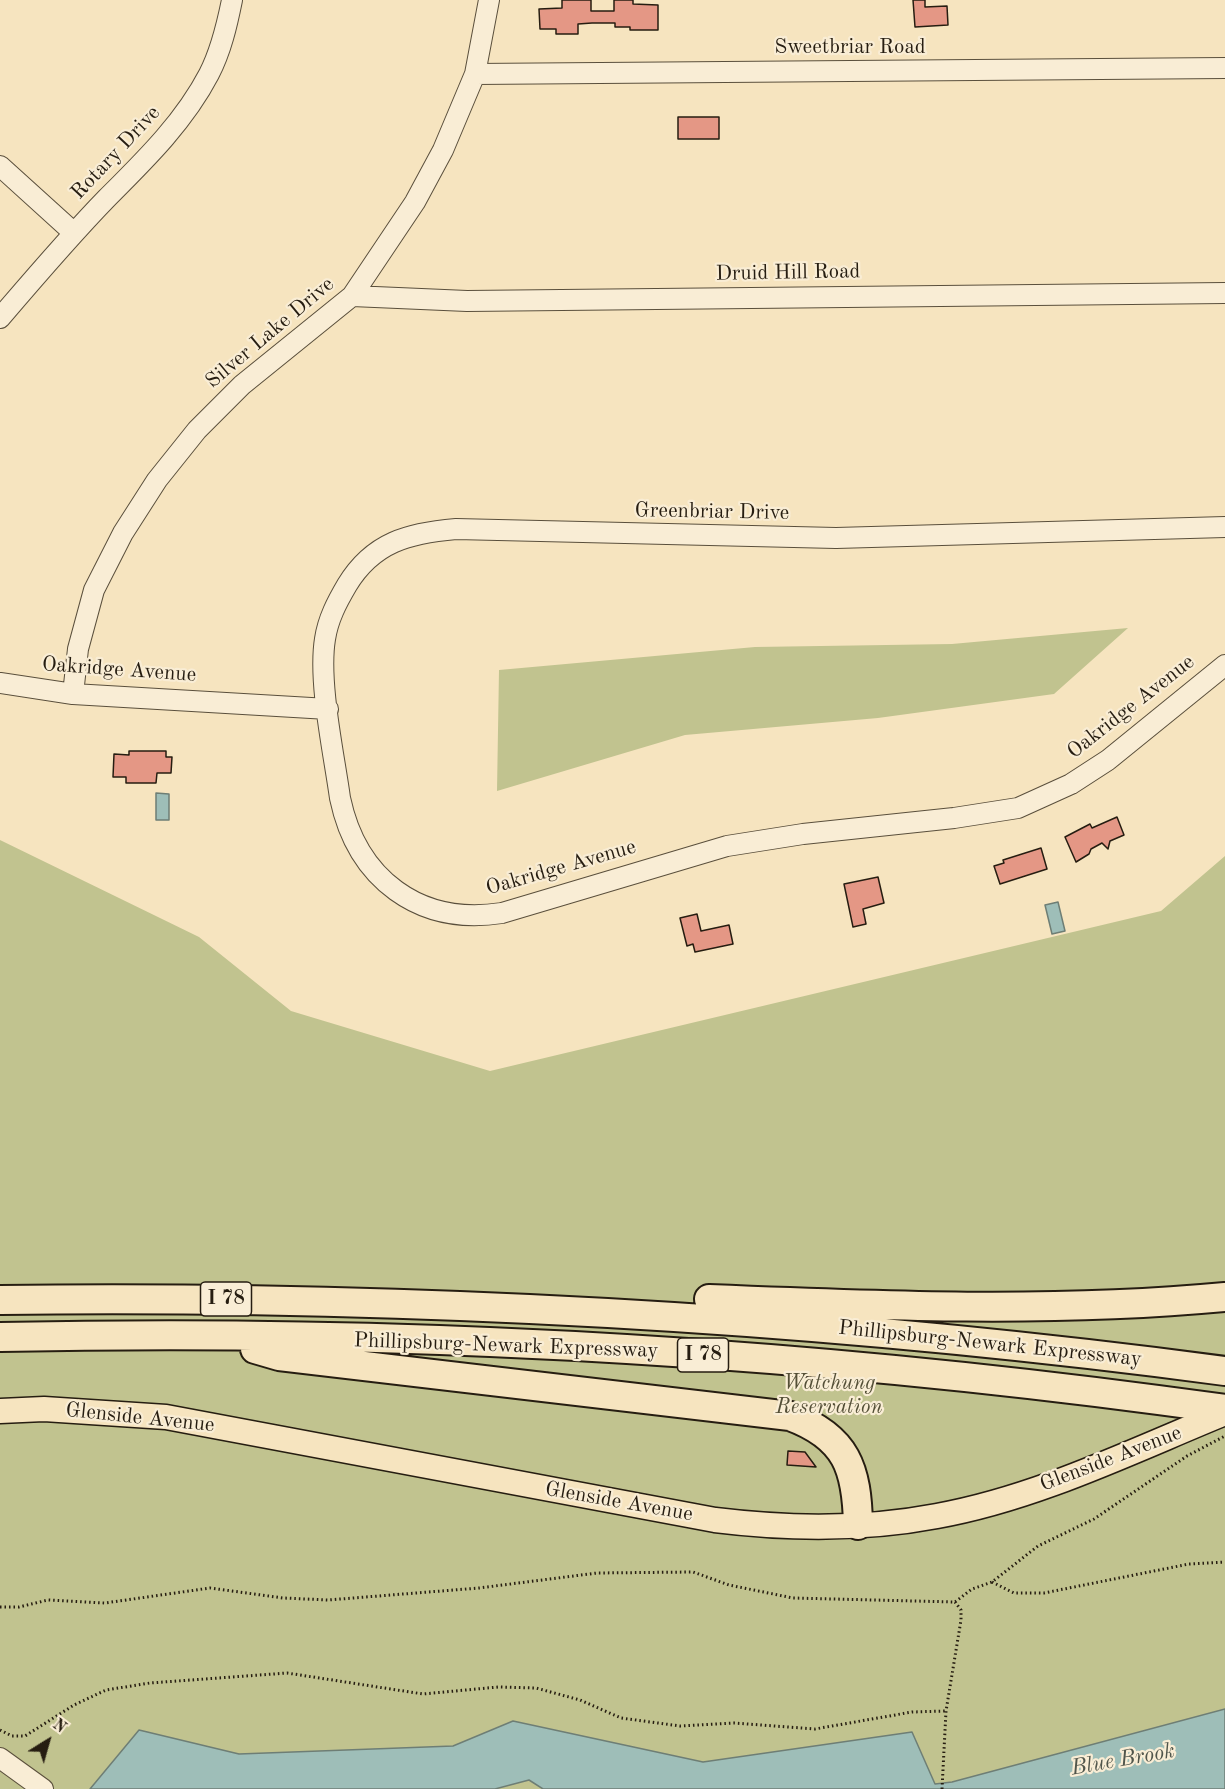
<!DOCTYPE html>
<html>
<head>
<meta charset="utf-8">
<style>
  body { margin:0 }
  #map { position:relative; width:1225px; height:1789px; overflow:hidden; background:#f6e4bf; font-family:"Old Standard TT",serif }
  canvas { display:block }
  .north { position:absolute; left:18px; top:1711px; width:60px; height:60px; -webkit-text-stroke:4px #f9edd5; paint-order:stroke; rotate:37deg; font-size:16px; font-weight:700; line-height:24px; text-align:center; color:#261d11 }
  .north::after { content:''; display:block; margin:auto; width:21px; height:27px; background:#261d11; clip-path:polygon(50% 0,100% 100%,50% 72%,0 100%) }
</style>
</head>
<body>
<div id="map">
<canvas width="1225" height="1789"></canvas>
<div class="north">N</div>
</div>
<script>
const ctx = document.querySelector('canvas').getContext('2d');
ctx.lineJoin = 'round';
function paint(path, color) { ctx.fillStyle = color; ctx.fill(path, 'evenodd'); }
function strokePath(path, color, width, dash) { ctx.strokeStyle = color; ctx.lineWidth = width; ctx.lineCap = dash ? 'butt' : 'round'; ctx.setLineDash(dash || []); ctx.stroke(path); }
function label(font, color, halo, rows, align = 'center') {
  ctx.font = font + ' "Old Standard TT",serif'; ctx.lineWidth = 4.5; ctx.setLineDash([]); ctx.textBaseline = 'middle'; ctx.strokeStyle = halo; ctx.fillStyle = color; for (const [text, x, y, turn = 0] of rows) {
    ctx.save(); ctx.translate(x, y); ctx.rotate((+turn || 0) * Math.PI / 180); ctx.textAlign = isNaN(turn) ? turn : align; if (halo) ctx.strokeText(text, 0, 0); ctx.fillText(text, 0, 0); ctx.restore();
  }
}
const green = new Path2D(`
  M1128 628 1054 694 878 718 685 735 497 791 499 670 755 647 952 644Z
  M0 840 199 937 291 1011 490 1071 1161 911 1225 856V1789H0Z`);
const water = new Path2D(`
  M156 793 169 794V820H156Z
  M1058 902 1065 931 1052 934 1045 905Z
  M1225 1709V1789H543L529 1780 495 1789H90L139 1730 239 1754 453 1746 513 1721 703 1762 912 1732 935 1784 952 1782Z`);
const building = new Path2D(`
  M562 0H591V11H614V0H633V4L658 5V30H630V27H615V23H592L578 24V34H556V29H540L539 9 562 8Z
  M913 0H925V7L947 6 948 25 915 27Z
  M678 117H719V139H678Z
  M129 751H166V757H172L171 773H157L156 783H126V777H113L114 754 129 755Z
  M1117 817 1124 835 1110 841 1108 849 1102 843 1091 849 1089 854 1076 862 1065 837 1090 824 1092 828Z
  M1041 848 1047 869 1000 884 994 866 1004 863 1003 860Z
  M878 877 884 903 863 909 866 924 853 927 844 884Z
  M697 914 701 931 729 925 733 944 695 952 693 944 687 946 680 918Z
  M788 1451 805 1452 816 1467 787 1465Z`);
const path = new Path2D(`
  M992 1582 1014 1593H1044L1189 1564 1225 1562
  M0 1607H19L48 1600 105 1603 210 1588 283 1598 328 1600 479 1588 597 1573 693 1572 729 1585 793 1598 955 1602 972 1589 992 1582 1038 1546 1094 1519 1187 1456 1225 1436
  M0 1730 12 1736H25L74 1705 106 1690 150 1683 287 1673 423 1694 498 1687 536 1688 580 1700 621 1718 680 1726 734 1723 815 1729 912 1712 946 1711
  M942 1789 946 1711 961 1620V1610L955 1602`);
const minor = new Path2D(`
  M475 74 1225 68
  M0 166 74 233
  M352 296 467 301 1225 293
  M0 318C35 277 70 236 107 198 145 160 184 122 209 74 221 51 227 25 232 0
  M1225 527 836 538 456 529C409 533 373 542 347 585 337 602 328 619 325 639 318 682 334 754 340 798 357 879 419 926 502 913L727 846 803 834 954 818 1018 808 1071 784 1108 760 1225 665
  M0 683 73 694 328 709
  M73 694 78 649 94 590 123 533 157 480 197 430 242 385 352 296 415 202 443 150 475 74 489 0
  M0 1758 43 1789`);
const major = new Path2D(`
  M0 1411 44 1409 166 1417 715 1520C788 1529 864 1530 937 1516 1037 1498 1132 1451 1225 1413`);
const highway = new Path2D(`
  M709 1299C881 1306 1053 1313 1225 1297
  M0 1300C410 1295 818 1317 1225 1371
  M0 1337C408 1328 821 1352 1225 1409
  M255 1349 279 1356 790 1416C847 1437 857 1469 858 1525`);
const shields = [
  [226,1299,51],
  [703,1355,51]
];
const shieldNames = [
  ["I 78",226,1299],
  ["I 78",703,1355]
];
const streetNames = [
  ["Sweetbriar Road",850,47],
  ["Rotary Drive",116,153,-47],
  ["Druid Hill Road",788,273,-1],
  ["Silver Lake Drive",270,333,-40],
  ["Greenbriar Drive",712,512,1],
  ["Oakridge Avenue",119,670,4],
  ["Oakridge Avenue",1131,707,-38],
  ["Oakridge Avenue",561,868,-16],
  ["Phillipsburg-Newark Expressway",990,1344,6],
  ["Phillipsburg-Newark Expressway",506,1346,2],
  ["Glenside Avenue",140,1418,6],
  ["Glenside Avenue",1111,1459,-21],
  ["Glenside Avenue",619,1502,10]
];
const parkNames = [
  ["Watchung",829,1383],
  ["Reservation",829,1407]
];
const waterNames = [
  ["Blue Brook",1123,1760,-10]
];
paint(green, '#c1c38f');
paint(water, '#9ebeb8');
strokePath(water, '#6e7e75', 1.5);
paint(building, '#e49785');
strokePath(building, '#261d11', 1.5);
strokePath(minor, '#5a4f3c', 22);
strokePath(major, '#261d11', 27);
strokePath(highway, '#261d11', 32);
strokePath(path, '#261d11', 3, [1.5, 3]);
strokePath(minor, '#f9edd5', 20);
strokePath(major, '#f6e4bf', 24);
strokePath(highway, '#f6e4bf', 28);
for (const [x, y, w] of shields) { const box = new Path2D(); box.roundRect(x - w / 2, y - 17, w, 34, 4.5); ctx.fillStyle = '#f9edd5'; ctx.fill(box); strokePath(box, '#261d11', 1.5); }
label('bold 20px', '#261d11', null, shieldNames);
label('21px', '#261d11', '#f9edd5', streetNames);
label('italic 21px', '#544f37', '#f9edd5', parkNames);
label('italic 22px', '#50554b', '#f9edd5', waterNames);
</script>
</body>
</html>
